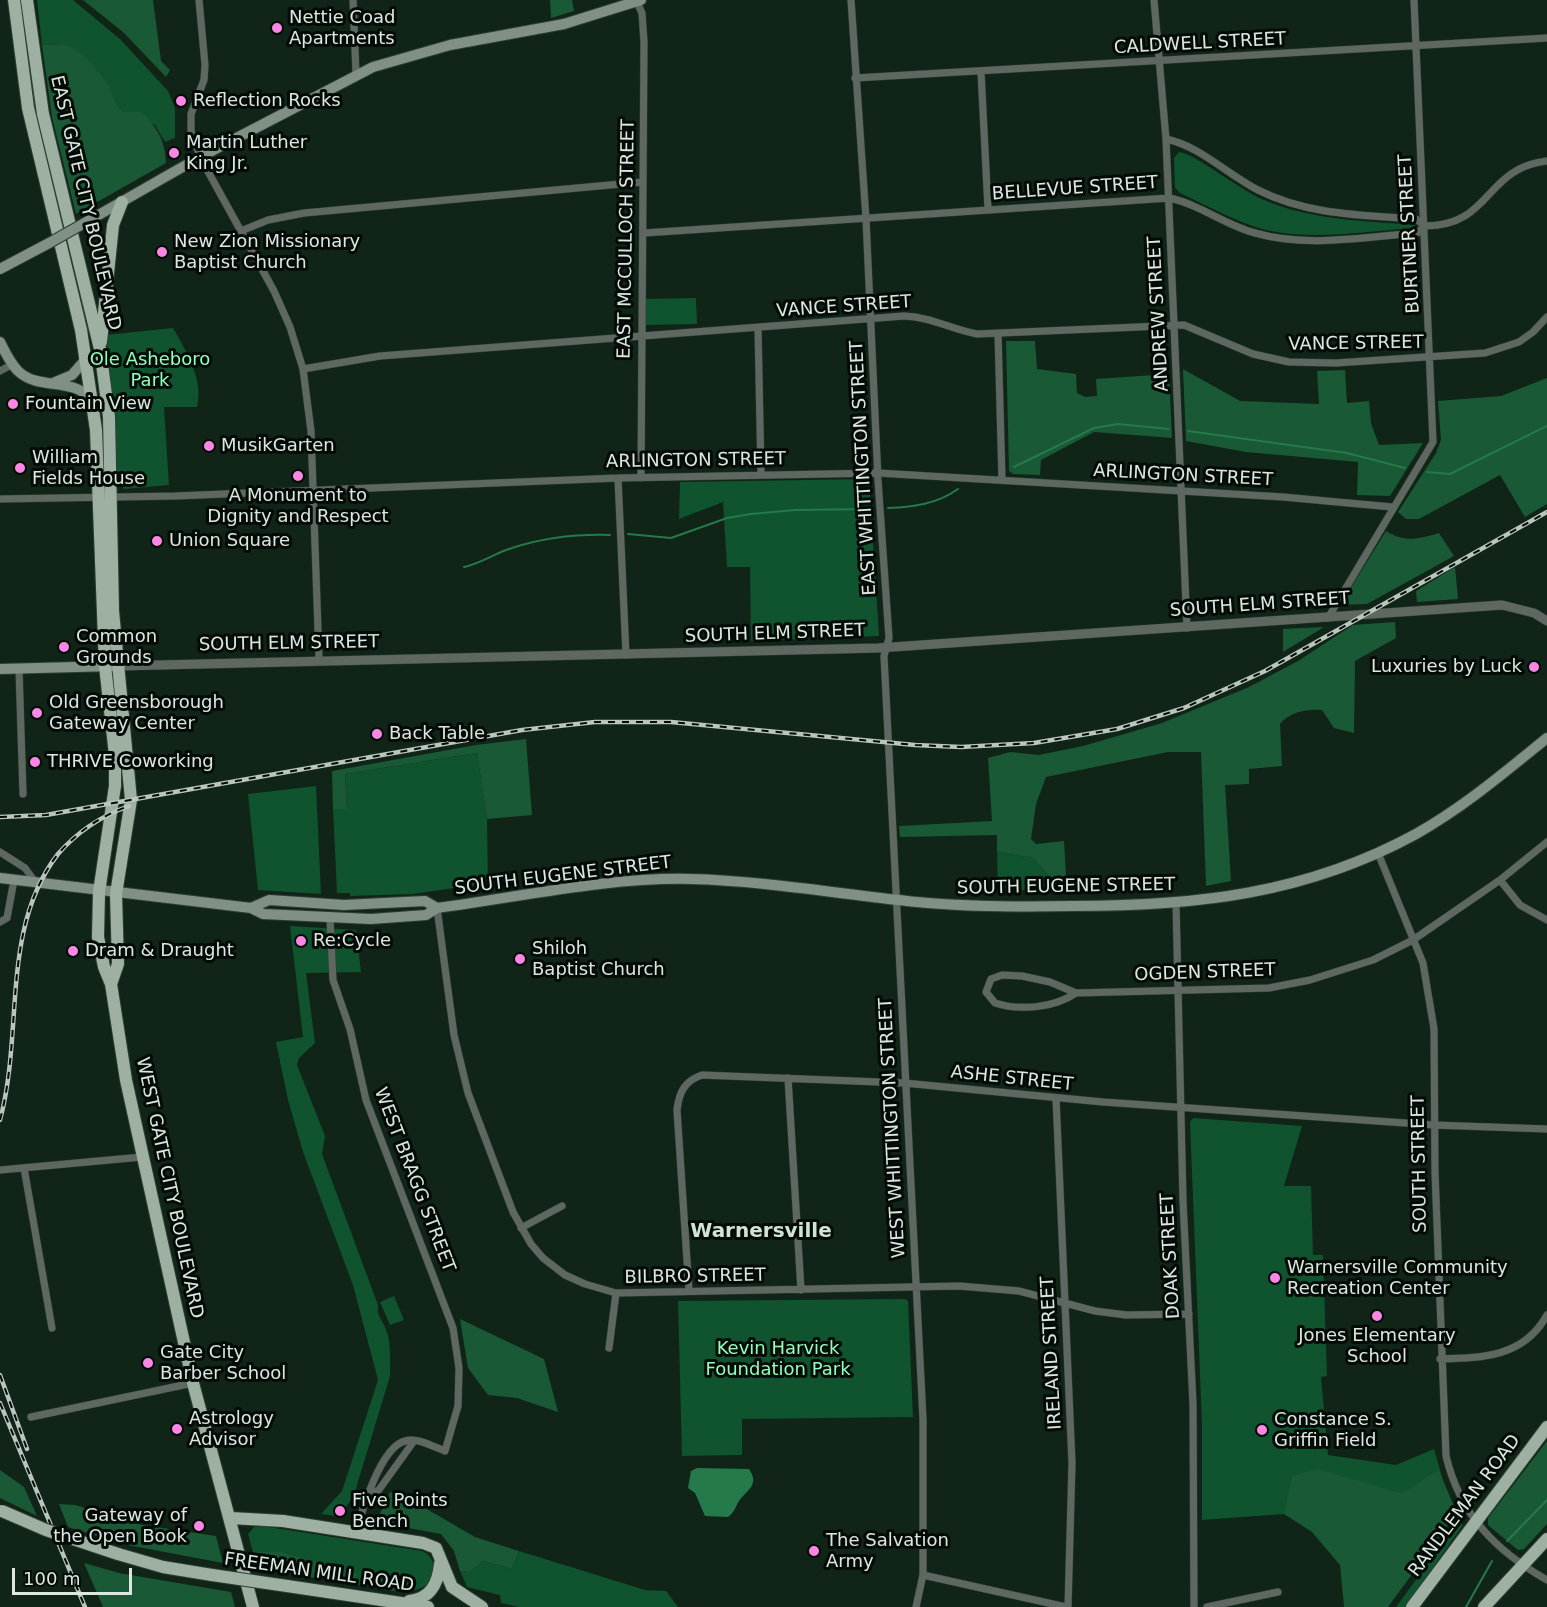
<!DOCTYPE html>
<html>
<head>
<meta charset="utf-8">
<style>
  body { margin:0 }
  #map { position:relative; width:1547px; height:1607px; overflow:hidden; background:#112418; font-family:"DejaVu Sans",sans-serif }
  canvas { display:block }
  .scale { position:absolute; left:12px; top:1568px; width:120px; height:27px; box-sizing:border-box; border:3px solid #dce8df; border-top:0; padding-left:8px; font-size:18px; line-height:21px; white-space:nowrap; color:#dce8df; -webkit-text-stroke:4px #040b06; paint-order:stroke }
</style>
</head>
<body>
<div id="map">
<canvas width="1547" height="1607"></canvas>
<div class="scale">100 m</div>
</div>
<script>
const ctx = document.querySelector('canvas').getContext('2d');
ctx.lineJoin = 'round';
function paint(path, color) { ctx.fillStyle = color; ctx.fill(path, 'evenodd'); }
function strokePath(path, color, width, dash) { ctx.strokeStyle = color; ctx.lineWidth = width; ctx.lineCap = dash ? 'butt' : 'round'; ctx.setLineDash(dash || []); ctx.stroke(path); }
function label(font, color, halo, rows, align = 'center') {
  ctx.font = font + ' "DejaVu Sans",sans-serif'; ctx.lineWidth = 6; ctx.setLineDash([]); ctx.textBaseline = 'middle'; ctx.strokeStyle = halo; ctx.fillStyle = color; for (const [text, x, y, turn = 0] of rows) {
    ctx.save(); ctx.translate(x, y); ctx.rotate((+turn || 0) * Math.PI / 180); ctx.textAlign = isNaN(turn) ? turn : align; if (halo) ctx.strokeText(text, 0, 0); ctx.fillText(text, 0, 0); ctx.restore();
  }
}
const green = new Path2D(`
  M37 0H73L120 39 168 91 175 108V138L165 142 155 125 123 112 115 105 108 87 64 44 42 45Z
  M1179 152C1194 153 1243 192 1264 200 1311 220 1364 221 1415 225V228C1367 231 1313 241 1266 230 1236 222 1208 206 1180 193L1175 188 1174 158Z
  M696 298 697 324 642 325V299Z
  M173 328C186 351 204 379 197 407H164L169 485 124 489 117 480 106 335Z
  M869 479 879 636 751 641 750 567H727L723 502 679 519 680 482Z
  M477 753 487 819 488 883 413 894 350 896V893H337L333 809H347L345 774Z
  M316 786 321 894 258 890 248 794Z
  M997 852 1033 858 1050 877 1052 889 998 891Z
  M290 926 356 930 361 972 306 973 315 1043 299 1058 297 1065 325 1136 322 1154 378 1305C376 1316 384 1322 387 1332 391 1345 390 1362 390 1376L354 1495 346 1507 343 1517 321 1514 342 1491 378 1380 353 1285 303 1152 288 1100 276 1042 303 1037Z
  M1193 1118 1302 1126 1284 1186H1311L1313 1255H1323L1327 1376 1321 1377 1328 1455 1396 1465 1434 1449 1447 1494 1457 1513 1321 1518 1284 1514 1202 1520V1425L1190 1122Z
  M394 1296 404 1320 390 1325 380 1302Z
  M905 1299 908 1301 913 1417 742 1419V1455L682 1456 678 1301Z
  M1459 1521 1463 1525 1405 1607H1396Z
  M262 1526 422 1551C434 1556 435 1567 433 1578 416 1602 380 1588 355 1584L356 1574 283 1552H253L248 1534 254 1527Z
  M519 1551 645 1590 666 1591 678 1607H519L501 1603 500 1595 467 1587 460 1571 470 1572 483 1561 512 1569Z`);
const forest = new Path2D(`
  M83 0H153L161 61 170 70 166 77 123 32Z
  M550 0H572L574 11 551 18Z
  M64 44C81 49 100 71 109 87 114 97 114 104 123 112H141C158 128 165 140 166 163L76 214 52 117 42 45Z
  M1006 341H1035L1037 369 1076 374 1077 393 1085 397 1097 396 1096 379 1169 374 1172 438 1094 432 1041 460 1040 475 1013 474 1009 471Z
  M1183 369 1240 401 1319 404 1317 371 1345 370 1347 403 1369 401 1371 423 1379 445 1423 443 1390 496 1357 495 1358 462 1246 452 1186 441Z
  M1547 378V504L1525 517 1500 475 1419 519H1406L1398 512 1436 453 1441 440 1438 401 1501 396Z
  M1386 531C1405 543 1418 539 1439 533L1454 556 1367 604 1340 605Z
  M1455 567 1458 599 1417 602 1416 591Z
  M1395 622 1396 638 1355 661 1354 733 1334 728 1322 710C1306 709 1290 712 1280 724L1282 766 1249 769V784L1225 785 1231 881 1206 886 1201 752H1168L1046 777 1036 804 1031 839 1036 844 1064 841 1067 891 1052 889 1050 877 1033 858 997 852V835L900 837 899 826 992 821 988 758 1010 752 1039 755 1083 746 1162 723 1249 687 1298 661 1353 625Z
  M1324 627 1283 652V629Z
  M526 739 532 815 487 819 477 753 345 774 347 809H333L332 771 476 745Z
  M460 1319 544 1359 558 1412 517 1398 488 1395 468 1368Z
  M1547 1441V1524L1524 1549 1518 1550 1488 1525V1518Z
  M1318 1469 1399 1493C1416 1489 1423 1476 1439 1471L1457 1513 1388 1607H1344L1340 1565 1312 1532 1284 1514 1292 1476Z
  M0 1470 24 1487 37 1516 0 1498Z
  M390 1492 413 1501 475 1537 519 1551 512 1569 483 1561 470 1572 460 1571 454 1551 441 1534 376 1522Z
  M59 1504 75 1505 143 1525 216 1536 223 1563 122 1544 68 1527Z
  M253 1552H283L357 1574 355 1584 257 1569Z
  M84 1563 119 1573 231 1592 235 1607H103Z`);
const water = new Path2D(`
  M697 1468 749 1469C760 1485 747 1490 739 1501 735 1507 735 1512 728 1517L705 1516 695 1493 688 1488 691 1471Z`);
const stream = new Path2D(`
  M1188 431 1347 453 1405 468
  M1014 467 1094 428 1118 424 1169 429
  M1427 472 1450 474 1547 426
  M888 508C914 507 937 504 958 489
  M628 534 671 538 727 518 751 514 795 510 870 509
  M464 567C482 563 495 553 512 548 543 538 578 534 610 535
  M1507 1541 1547 1500
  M1466 1607 1492 1561`);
const minor = new Path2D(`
  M199 0 205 65 204 80 191 114V131L200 157 274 291 290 327 303 369 311 431 319 659
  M353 0 356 74
  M636 0 642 13 644 42 641 478
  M851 0 866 219 878 480 889 638 884 656 923 1419V1575L916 1607
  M1154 0 1166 139 1187 628
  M981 72 988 209
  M855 78 1547 38
  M1166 139C1200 146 1228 175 1258 190 1307 215 1362 215 1416 219L1425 226
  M241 231 268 220 304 213 643 182
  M644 233 1169 198C1199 204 1225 225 1255 233 1307 248 1364 237 1417 233L1425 226C1492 226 1484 168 1547 161
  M758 328 761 474
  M998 334 1002 480
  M303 369 380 356 904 316C932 317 950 329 977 334L1184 325 1253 354 1289 362 1336 363 1485 353 1519 342 1533 332 1547 317
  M0 371 13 364
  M618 478 626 655
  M0 499 175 496 618 478 878 473 1283 497 1392 507
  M1328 618 1433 442 1414 0
  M19 669 23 794
  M0 852 25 868 36 883
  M1378 853 1423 963 1434 1029 1435 1172 1446 1456C1460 1515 1496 1551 1547 1580
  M1500 880 1520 905 1547 920
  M1176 903 1183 1201 1193 1404 1194 1607
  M437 908 454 1035 468 1093 513 1212 531 1244 543 1258 565 1275 585 1284 616 1293 959 1286 1019 1291 1095 1311 1126 1315 1189 1314
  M330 919 333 980 350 1029 366 1100 453 1328 459 1368 458 1406 445 1451C434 1447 417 1437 405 1441 381 1447 361 1511 357 1533
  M0 922 7 918 14 880
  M1076 993C1054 1008 1020 1011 995 1003L986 992 991 979 1002 975 1022 976 1050 982 1076 993 1269 988 1310 980 1373 960 1413 940 1500 880 1547 842
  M788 1078 801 1290
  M1056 1098 1072 1463 1068 1607
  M24 1168 52 1328
  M0 1170 142 1157
  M521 1228 562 1206
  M689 1291 677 1110C679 1093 684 1081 702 1075L904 1083 1103 1102 1434 1125 1547 1129
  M609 1348 616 1293
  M1440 1359C1483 1358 1524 1357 1547 1315
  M31 1417 193 1383
  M370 1492 378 1491 414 1441
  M923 1575 1066 1607
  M1207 1607 1278 1592`);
const tertiary = new Path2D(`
  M117 666 878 648 1502 605 1534 613 1547 621`);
const secondary = new Path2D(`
  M88 221 200 157 373 67 450 45 564 24 641 0
  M0 269 51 242
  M0 342C5 352 10 363 18 371 39 391 69 376 92 399
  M55 382 72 375 86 359
  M0 669 114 666
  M0 878 251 908 263 914 371 919 426 915 437 908C520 897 608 877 691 879 771 881 849 896 928 903 977 907 1025 907 1073 906 1196 906 1306 894 1416 834 1464 807 1505 772 1547 738
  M251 908 269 900 344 905 425 901 437 908`);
const primary = new Path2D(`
  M14 0 28 108 81 330 96 430 105 666 115 755V786L99 892 98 937 104 967 111 984 126 1080 193 1383 253 1607
  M27 0 43 114 100 349 109 417 113 611 131 800 116 894 118 964 111 984
  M101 342 113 225 122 202
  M231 1518 283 1521 423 1543 436 1548 452 1587 482 1607
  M118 1554 163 1567 212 1575
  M287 1586 428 1607
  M409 1601C430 1599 438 1584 440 1564
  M1412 1607 1547 1427
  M1484 1607 1547 1539`);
const rail = new Path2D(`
  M0 817 46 815 522 730 595 722H671L915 745 961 747 1034 743 1117 729 1184 708 1265 671 1547 512
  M0 1120C24 1031 0 929 58 854 78 831 101 816 129 806
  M0 1375 27 1449
  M0 1403 85 1607`);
const secondaryBridge = new Path2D(`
  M51 242 88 221`);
const primaryBridge = new Path2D(`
  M2 1511 46 1530 118 1554
  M212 1575 287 1586`);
const markers = [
  [277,28,6,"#fb87e5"],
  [181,101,6,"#fb87e5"],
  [174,153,6,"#fb87e5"],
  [162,252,6,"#fb87e5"],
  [13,404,6,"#fb87e5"],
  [209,446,6,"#fb87e5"],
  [20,468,6,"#fb87e5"],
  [298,476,6,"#fb87e5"],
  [157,541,6,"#fb87e5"],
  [64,647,6,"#fb87e5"],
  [1534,667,6,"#fb87e5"],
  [37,713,6,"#fb87e5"],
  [377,734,6,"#fb87e5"],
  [35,762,6,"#fb87e5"],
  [301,941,6,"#fb87e5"],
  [73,951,6,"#fb87e5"],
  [520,959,6,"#fb87e5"],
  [1275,1278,6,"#fb87e5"],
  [1377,1316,6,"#fb87e5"],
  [148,1363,6,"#fb87e5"],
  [177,1429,6,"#fb87e5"],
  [1262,1430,6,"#fb87e5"],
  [340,1511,6,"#fb87e5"],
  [199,1526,6,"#fb87e5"],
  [814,1551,6,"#fb87e5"]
];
const poiNames = [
  ["Nettie Coad",289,18],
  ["Apartments",289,39],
  ["Reflection Rocks",193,101],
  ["Martin Luther",186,143],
  ["King Jr.",186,164],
  ["New Zion Missionary",174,242],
  ["Baptist Church",174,263],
  ["Fountain View",25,404],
  ["MusikGarten",221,446],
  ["William",32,458],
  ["Fields House",32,479],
  ["A Monument to",298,496,"center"],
  ["Dignity and Respect",298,517,"center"],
  ["Union Square",169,541],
  ["Common",76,637],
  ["Grounds",76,658],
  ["Luxuries by Luck",1522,667,"right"],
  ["Old Greensborough",49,703],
  ["Gateway Center",49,724],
  ["Back Table",389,734],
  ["THRIVE Coworking",47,762],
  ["Re:Cycle",313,941],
  ["Shiloh",532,949],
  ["Baptist Church",532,970],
  ["Dram & Draught",85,951],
  ["Warnersville Community",1287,1268],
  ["Recreation Center",1287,1289],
  ["Jones Elementary",1377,1336,"center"],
  ["School",1377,1357,"center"],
  ["Gate City",160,1353],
  ["Barber School",160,1374],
  ["Astrology",189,1419],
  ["Advisor",189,1440],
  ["Constance S.",1274,1420],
  ["Griffin Field",1274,1441],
  ["Five Points",352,1501],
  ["Bench",352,1522],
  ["Gateway of",187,1516,"right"],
  ["the Open Book",187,1537,"right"],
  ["The Salvation",826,1541],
  ["Army",826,1562]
];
const streetNames = [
  ["CALDWELL STREET",1200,44,-3],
  ["BELLEVUE STREET",1075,189,-4],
  ["EAST GATE CITY BOULEVARD",85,203,77],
  ["BURTNER STREET",1410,234,-93],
  ["EAST MCCULLOCH STREET",627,239,-89],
  ["VANCE STREET",844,307,-4],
  ["ANDREW STREET",1159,314,-93],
  ["VANCE STREET",1356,344,-1],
  ["ARLINGTON STREET",696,461,-1],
  ["EAST WHITTINGTON STREET",864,468,-93],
  ["ARLINGTON STREET",1183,476,3],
  ["SOUTH ELM STREET",1260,605,-4],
  ["SOUTH ELM STREET",775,634,-2],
  ["SOUTH ELM STREET",289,644,-1],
  ["SOUTH EUGENE STREET",563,876,-7],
  ["SOUTH EUGENE STREET",1066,887,-1],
  ["OGDEN STREET",1205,973,-2],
  ["ASHE STREET",1012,1079,6],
  ["WEST WHITTINGTON STREET",893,1128,-93],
  ["SOUTH STREET",1420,1164,-91],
  ["WEST BRAGG STREET",414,1180,69],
  ["WEST GATE CITY BOULEVARD",169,1188,78],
  ["DOAK STREET",1171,1256,-93],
  ["BILBRO STREET",695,1277,-1],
  ["IRELAND STREET",1052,1353,-93],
  ["RANDLEMAN ROAD",1465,1506,-53],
  ["FREEMAN MILL ROAD",319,1573,8]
];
const parkNames = [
  ["Ole Asheboro",150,360],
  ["Park",150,381],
  ["Kevin Harvick",778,1349],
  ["Foundation Park",778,1370]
];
const neighbourhoodNames = [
  ["Warnersville",761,1232]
];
paint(green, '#0f532f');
paint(forest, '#195935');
paint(water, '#257a4b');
strokePath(stream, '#257a4b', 2);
strokePath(minor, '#2d3f34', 8);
strokePath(tertiary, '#2d3f34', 10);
strokePath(secondary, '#2d3f34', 12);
strokePath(primary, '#2d3f34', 14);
strokePath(minor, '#5e6760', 7);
strokePath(tertiary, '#5e6760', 9);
strokePath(secondary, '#819085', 10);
strokePath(primary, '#9db0a2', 12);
strokePath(rail, '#b9c6bd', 4.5);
strokePath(rail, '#040b06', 2, [7]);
strokePath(secondaryBridge, '#2d3f34', 12, []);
strokePath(primaryBridge, '#2d3f34', 14, []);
strokePath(secondaryBridge, '#819085', 10);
strokePath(primaryBridge, '#9db0a2', 12);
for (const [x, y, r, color] of markers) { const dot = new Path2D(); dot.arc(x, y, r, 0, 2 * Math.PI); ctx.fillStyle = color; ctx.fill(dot); strokePath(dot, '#040b06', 2); }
label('18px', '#dce8df', '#040b06', poiNames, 'left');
label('18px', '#dce8df', '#040b06', streetNames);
label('18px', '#91ffb9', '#040b06', parkNames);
label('bold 20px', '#cee5d5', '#040b06', neighbourhoodNames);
</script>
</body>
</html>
